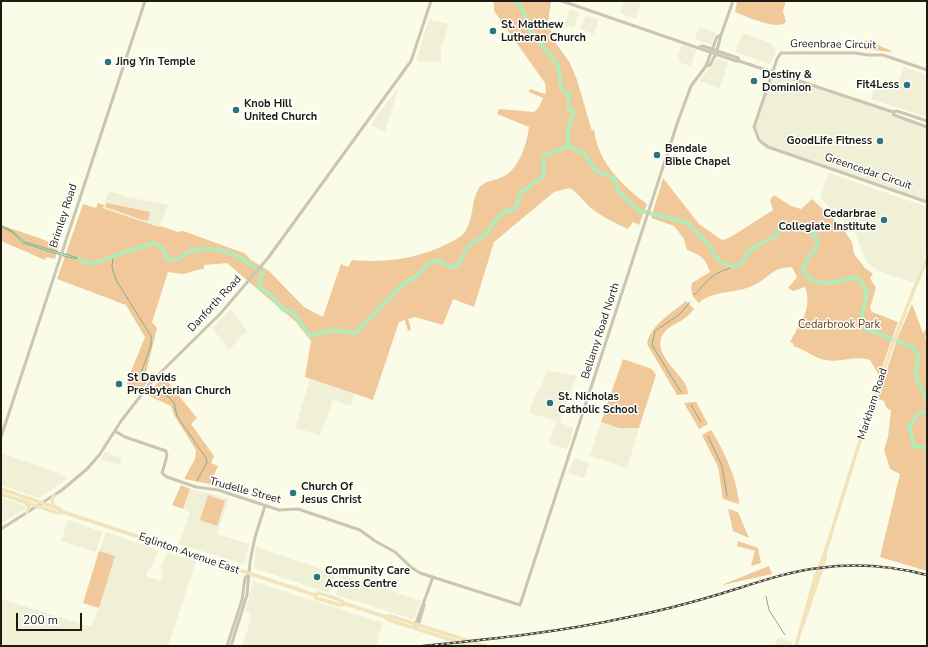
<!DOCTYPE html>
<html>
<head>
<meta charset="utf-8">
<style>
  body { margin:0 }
  #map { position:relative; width:928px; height:647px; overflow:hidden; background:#fafce8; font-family:"Nunito Sans",sans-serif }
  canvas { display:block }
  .frame { position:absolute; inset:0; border:2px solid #1c1c15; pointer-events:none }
  .scale { position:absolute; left:16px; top:613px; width:66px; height:18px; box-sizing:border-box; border:2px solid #1c1c15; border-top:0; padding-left:5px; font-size:12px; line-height:14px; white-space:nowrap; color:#1c1c15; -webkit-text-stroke:3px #fff; paint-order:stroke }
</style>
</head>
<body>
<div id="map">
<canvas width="928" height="647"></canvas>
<div class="frame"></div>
<div class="scale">200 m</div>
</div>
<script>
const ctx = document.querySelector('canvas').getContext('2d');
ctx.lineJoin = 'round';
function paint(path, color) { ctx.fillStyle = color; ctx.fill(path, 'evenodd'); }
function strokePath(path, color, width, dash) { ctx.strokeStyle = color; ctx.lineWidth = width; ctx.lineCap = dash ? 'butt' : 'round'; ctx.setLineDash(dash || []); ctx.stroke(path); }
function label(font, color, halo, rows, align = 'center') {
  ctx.font = font + ' "Nunito Sans",sans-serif'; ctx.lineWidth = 3; ctx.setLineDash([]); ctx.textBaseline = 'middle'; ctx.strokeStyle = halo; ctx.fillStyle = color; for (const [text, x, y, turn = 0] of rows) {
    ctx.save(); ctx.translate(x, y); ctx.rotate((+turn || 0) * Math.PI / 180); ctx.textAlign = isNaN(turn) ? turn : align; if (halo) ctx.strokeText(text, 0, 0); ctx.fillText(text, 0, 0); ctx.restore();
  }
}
const built = new Path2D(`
  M624 1H641L636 19 620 13Z
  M570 9 579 13 574 28 564 26Z
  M586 16 599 19 594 34 580 29Z
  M429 19 449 24 441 48V62L416 61Z
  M699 27 716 33 712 45 695 39Z
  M742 33 771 43 776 51 770 64 735 52Z
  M682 45 696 50 691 66 681 63 678 56Z
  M717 59 728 62 720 88 699 81Z
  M904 67 927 75V117L871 99 877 80 897 86Z
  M772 72 893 112 894 115 927 127V202L768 147 759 140 754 127Z
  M397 89 398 90 385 131 378 129 371 124Z
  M829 173 927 207V252L915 283 879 271 870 265 864 256 855 233 820 198Z
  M109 191 132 198 168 205 160 226 159 227 102 208Z
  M231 309 247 331 229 350 212 328Z
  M547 371 576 376 560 423 574 428 567 449 549 443 556 421 529 413 536 393 541 388Z
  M310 379 355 394 351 406 333 400 320 435 295 428Z
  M601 422 619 428H639L627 468 590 456Z
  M105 452 122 458 119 465 101 459Z
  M1 453 56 472 67 479 39 498 1 485Z
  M574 458 589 463 584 478 568 473Z
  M190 489 229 498 217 534 249 544 244 564 179 544 190 512 183 509Z
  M1 498 26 506 25 509 1 523Z
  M68 520 102 532 96 552 61 541Z
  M106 532 158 550 153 565 148 570 146 576 161 581 163 575 161 567 167 552 196 561 168 646H1V599L92 627 115 557 99 551Z
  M256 547 333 573 335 574 329 593 254 568Z
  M342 574 421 601 415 617 412 619 336 595Z
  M253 581 383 623 378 636V646H242L251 619 250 614 245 612Z
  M778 637 793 642 791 646H774Z`);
const green = new Path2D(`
  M494 1 551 2 548 21 555 42 570 63 577 80 592 131 594 129C597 161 622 186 647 204L639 225 633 222 628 229C615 223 602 217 591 208 584 202 579 194 570 188L554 192 494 242 474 307 453 299 443 325 415 317 408 319 411 329 408 331 405 320 399 322 373 400 305 377 311 341 296 322 227 263 204 265V269L197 270 184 274 168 272 152 322 157 328 146 373 151 379 137 393 127 388V381L145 337 126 305 57 279 83 204 96 208 98 203 104 205 102 208 159 227 160 226 178 232 183 231 244 253 251 260 269 271 304 307 323 317 341 264 348 267 352 260C385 263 417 259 447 244 453 241 462 237 466 230 474 217 471 200 479 188 484 181 493 181 500 178 519 171 527 144 529 127L497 114 499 109 534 112 539 107 543 98 529 92 530 89 545 94 546 90 545 83 494 11Z
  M737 1H786L783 11 786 22C777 31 745 16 735 12Z
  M865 40 892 51 891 52 863 49Z
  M663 178 699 224 722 240 731 237 773 210 770 200 774 195 791 206 801 209 812 199 841 226 852 242 854 254 865 268 873 274 870 278 876 288 870 308 872 312 898 322 879 375 870 360C856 355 840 363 825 360 815 358 804 349 793 346L794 344 790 342C800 323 813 309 805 287L793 291 788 288 797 277 792 267C770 268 771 277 754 285 737 294 712 290 699 303 692 297 690 292 692 283L710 272C705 257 701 256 687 250L684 239 674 226 651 218Z
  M107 203 150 212 148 221C133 218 120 211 105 207Z
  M1 225 59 245 55 259 46 257 45 260 1 241Z
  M686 301 694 309C684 323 671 323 663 334 651 352 680 373 686 385 687 388 688 392 688 394L677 395 647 344C650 325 672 313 686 301Z
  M912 304 923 333 927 328 925 339 927 343V571L880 557 900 474 890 469 884 450 888 437 891 411 886 407 884 401 877 399 898 337Z
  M623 359 652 369 656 375 639 428H619L601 422Z
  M163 376 197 418 191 424 214 456 211 463 218 466 210 484 184 479 195 459 196 450 174 415 171 406 147 395Z
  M696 402 708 424 699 429 684 403Z
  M711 430C724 450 738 481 739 504L723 499 718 467 702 435Z
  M181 485 190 489 183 509 172 505Z
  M208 495 225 501 217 526 200 520Z
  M728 509 738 512 749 538 733 531Z
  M738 541 758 548 761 563 751 566 755 551 737 546Z
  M99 551 115 556 99 608 83 603Z
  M769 566 772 574 723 585 724 584Z`);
const water = new Path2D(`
  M1 226 12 231 25 242 85 260 67 257 23 243 13 233Z`);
const stream = new Path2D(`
  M113 257 112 267 116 280 151 336V345L141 373 140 377 145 383
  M694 295C710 279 709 275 733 267
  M154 390 169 397 174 403 177 416 206 458 207 462 197 481
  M681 392 652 345 655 331 680 314 690 302
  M691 405 701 422
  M708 436 722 466 727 496
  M766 596 769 610 785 635`);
const river = new Path2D(`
  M513 1 520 5 528 22 530 31 558 65 561 88 569 95 568 108 574 112 568 129 569 146
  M569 146 584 153 596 171 614 178 618 191 638 210 688 223 712 249 715 256 721 262 733 267C741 266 746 261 747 253L761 243 775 237 782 226 807 229 814 233 818 245C814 252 808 257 805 263 803 267 804 272 806 275 812 286 831 283 841 281 846 280 851 277 856 278 862 281 865 288 867 293L862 314 864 328 914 348C922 361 916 362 915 375L927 400
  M79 259 89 263H95L119 254 154 243 163 248 166 258C181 264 180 254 191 251 218 244 242 256 262 273L259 288 270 294 283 310 292 311 309 334 313 336C328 328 339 331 355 333L400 287 419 274 427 264 439 260 448 266 454 268C462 263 463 254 468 247 474 241 483 238 488 231 492 226 496 219 501 214 505 211 512 210 516 208L520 193 541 178 544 172 543 156 569 146
  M927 410 918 415 909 426 914 446 927 448`);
const secondary = new Path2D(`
  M562 1 736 61H739L893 112 894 115 927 127
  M700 47 703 46 738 58 739 61
  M706 66 710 65 716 54 721 35 733 1
  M927 70 883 55H868L855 53H781L777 59 754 127 759 140 768 147 927 202
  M893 112 897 111 927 121
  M115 431 125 437 166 451 167 456 162 473 167 477 196 487 218 490 279 510 298 509 360 530 375 541 395 552 412 568 420 573 520 605 678 121 691 86 706 66 717 37 721 35
  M1 437 145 1
  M1 529 62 490 87 469 100 454 121 421 153 380 220 314 268 258 411 61 431 1
  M415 626 433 577
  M418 626 424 605
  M227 646 242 600 245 578 249 574
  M231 646 247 595 250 562 255 537 265 506`);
const primary = new Path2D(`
  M1 489 60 509 63 512 315 595 316 598 340 605 346 604
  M1 494 58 513 63 512
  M54 495 52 500 54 507
  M25 502 29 507 27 513
  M315 595 318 593C327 596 339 598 346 604L383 616 389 620 470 646
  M383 616H390L485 646
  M802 627 825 559V553
  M796 646 815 578 825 553C856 454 885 354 927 259`);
const rail = new Path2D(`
  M423 646C492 639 561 632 629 617 660 611 690 603 720 594 753 584 785 572 819 568 855 563 892 566 927 575`);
const markers = [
  [493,31,4,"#2b737d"],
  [108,62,4,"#2b737d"],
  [754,81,4,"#2b737d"],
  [907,85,4,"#2b737d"],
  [236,110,4,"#2b737d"],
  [880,141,4,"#2b737d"],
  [657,155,4,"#2b737d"],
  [884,220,4,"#2b737d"],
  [119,384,4,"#2b737d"],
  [550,403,4,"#2b737d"],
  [293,493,4,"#2b737d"],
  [317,577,4,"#2b737d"]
];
const poiNames = [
  ["St. Matthew",501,25],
  ["Lutheran Church",501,38],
  ["Jing Yin Temple",116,62],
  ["Destiny &",762,75],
  ["Dominion",762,88],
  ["Fit4Less",899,85,"right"],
  ["Knob Hill",244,104],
  ["United Church",244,117],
  ["GoodLife Fitness",872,141,"right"],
  ["Bendale",665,149],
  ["Bible Chapel",665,162],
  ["Cedarbrae",876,214,"right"],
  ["Collegiate Institute",876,227,"right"],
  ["St Davids",127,378],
  ["Presbyterian Church",127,391],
  ["St. Nicholas",558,397],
  ["Catholic School",558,410],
  ["Church Of",301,487],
  ["Jesus Christ",301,500],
  ["Community Care",325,571],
  ["Access Centre",325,584]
];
const streetNames = [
  ["Greenbrae Circuit",833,45,1],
  ["Greencedar Circuit",868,172,19],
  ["Brimley Road",64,216,-72],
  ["Danforth Road",215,304,-47],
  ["Bellamy Road North",601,331,-72],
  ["Markham Road",873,404,-72],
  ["Trudelle Street",245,491,15],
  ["Eglinton Avenue East",189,554,19]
];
const parkNames = [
  ["Cedarbrook Park",839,325]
];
paint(built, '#eff0d5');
paint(green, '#f1c899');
paint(water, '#b2ebbb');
strokePath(water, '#85ad89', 1);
strokePath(stream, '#85ad89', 1);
strokePath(river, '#b2ebbb', 4);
strokePath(secondary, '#cbc5b3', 3);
strokePath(primary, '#f3e3b9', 3.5);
strokePath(rail, '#48483e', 2.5);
strokePath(rail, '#fff', 1, [3]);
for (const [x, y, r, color] of markers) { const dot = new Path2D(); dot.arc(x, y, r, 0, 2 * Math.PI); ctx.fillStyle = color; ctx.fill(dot); strokePath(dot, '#fff', 1.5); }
label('bold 11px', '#1c1c15', '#fff', poiNames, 'left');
label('11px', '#1c1c15', '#fff', streetNames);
label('11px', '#604119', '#fff', parkNames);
</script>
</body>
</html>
